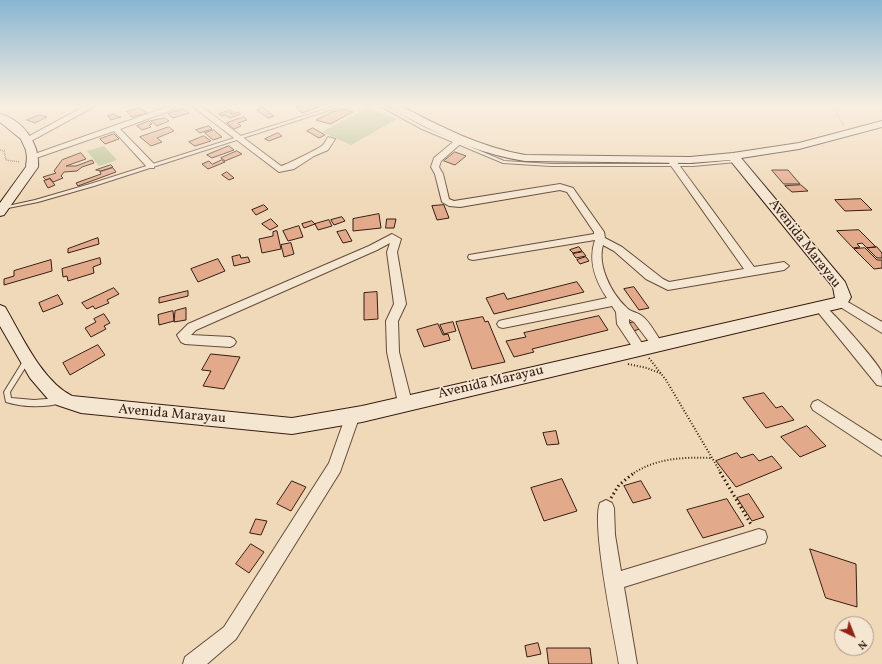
<!DOCTYPE html>
<html>
<head>
<meta charset="utf-8">
<style>
  body { margin:0 }
  #map { position:relative; width:882px; height:664px; overflow:hidden; background:#f0d9b9; font-family:Vollkorn,serif }
  canvas { display:block }
  .north { position:absolute; left:834px; top:616px; width:40px; height:40px; box-sizing:border-box; background:#f5e6d2; border:1px solid #a99685; border-radius:50%; rotate:137deg; font-size:11px; font-weight:700; line-height:16px; text-align:center; color:#361d11 }
  .north::after { content:''; display:block; margin:auto; width:14px; height:18px; background:#8f2418; clip-path:polygon(50% 0,100% 100%,50% 72%,0 100%) }
</style>
</head>
<body>
<div id="map">
<canvas width="882" height="664"></canvas>
<div class="north">N</div>
</div>
<script>
const ctx = document.querySelector('canvas').getContext('2d');
ctx.lineJoin = 'round';
function paint(path, color) { ctx.fillStyle = color; ctx.fill(path, 'evenodd'); }
function strokePath(path, color, width, dash) { ctx.strokeStyle = color; ctx.lineWidth = width; ctx.lineCap = dash ? 'butt' : 'round'; ctx.setLineDash(dash || []); ctx.stroke(path); }
function label(font, color, halo, rows, align = 'center') {
  ctx.font = font + ' Vollkorn,serif'; ctx.lineWidth = 3; ctx.setLineDash([]); ctx.textBaseline = 'middle'; ctx.strokeStyle = halo; ctx.fillStyle = color; for (const [text, x, y, turn = 0] of rows) {
    ctx.save(); ctx.translate(x, y); ctx.rotate((+turn || 0) * Math.PI / 180); ctx.textAlign = isNaN(turn) ? turn : align; if (halo) ctx.strokeText(text, 0, 0); ctx.fillText(text, 0, 0); ctx.restore();
  }
}
const green = new Path2D(`
  M368 107 397 119 351 145 322 132Z
  M104 146 117 160 99 166 87 151Z`);
const building = new Path2D(`
  M318 106 319 107 302 113 296 107Z
  M262 107 274 116 268 118 257 110Z
  M140 108 147 113 132 117 127 112Z
  M184 109 189 113 173 118 168 114Z
  M345 109 353 112 330 124 316 120 332 112Z
  M230 110 233 112 230 113 232 114 238 112 241 114 230 118 225 115 222 116 219 114Z
  M114 114 116 116 121 117 111 120 108 116Z
  M39 115 47 117 35 123 27 120Z
  M244 117 247 120 238 123 241 126 234 129 227 123Z
  M165 118 169 121 157 126 151 121Z
  M149 121 152 124 149 125 151 127 142 130 137 126Z
  M209 126 212 129 200 133 196 130Z
  M169 127 174 131 157 138 162 142 151 146 140 137Z
  M313 128 325 135 319 138 307 131Z
  M214 130 222 137 213 140 205 133Z
  M278 133 282 136 269 141 265 139Z
  M114 134 119 139 105 144 100 139Z
  M204 136 211 141 195 146 189 142Z
  M229 146 234 150 212 158 207 155Z
  M237 151 242 154 225 161 221 158Z
  M455 152 466 156 455 165 444 161Z
  M81 153 86 159 66 166H76L92 160 94 163 82 167 77 171 64 172 61 176 63 178 53 182 50 178 46 180 43 177 56 173 54 171 62 160Z
  M222 160 225 162 208 169 202 164 209 161 212 164Z
  M111 165 113 167 101 171 96 170Z
  M113 168 116 172 78 186 76 183 101 174 100 172Z
  M772 170H788L800 184H784Z
  M227 172 234 178 229 180 222 175Z
  M50 179 55 185 48 188 44 181Z
  M801 185 808 191 792 192 785 186Z
  M861 199 872 210 845 211 835 200Z
  M264 205 268 209 256 215 252 210Z
  M444 205 449 218 437 220 432 206Z
  M379 214 381 228 353 231V219Z
  M342 217 345 221 334 225 331 220Z
  M271 219 278 226 270 230 262 224Z
  M387 219H396L394 228H386Z
  M329 220 332 226 318 230 315 224Z
  M312 221 315 224 304 228 302 224Z
  M299 226 303 237 288 241 283 231Z
  M346 230 352 241 343 243 337 232Z
  M859 230 876 247 867 248 862 243 857 244 860 247 853 248 837 231Z
  M277 231 281 249 262 253 259 239 273 236V232Z
  M98 238 99 244 68 253V249Z
  M291 243 294 254 284 257 281 245Z
  M579 247 582 251 573 253 570 250Z
  M877 247 882 253V258H877L867 248Z
  M865 248 877 260H882V268L874 269 854 249Z
  M583 252 586 256 576 258 573 254Z
  M240 255 241 258 248 257 250 262 234 266 232 257Z
  M586 257 589 261 580 264 577 260Z
  M100 258 101 264 93 267 94 273 68 281 67 276 63 277 62 269Z
  M218 259 225 271 198 282 191 269Z
  M51 260 52 271 4 285V279L14 276V271Z
  M577 282 584 292 494 314 486 298 504 293 507 299Z
  M634 287 649 308 639 310 624 289Z
  M114 288 119 294 107 300 109 303 95 309 93 306 87 309 82 303Z
  M188 291V296L159 303V298Z
  M377 292 378 319 364 320V293Z
  M58 295 63 304 43 312 39 303Z
  M186 308V320L174 322 175 311Z
  M173 311 174 321 159 325 158 315Z
  M104 314 110 323 104 326 106 329 91 337 85 328 96 322 94 319Z
  M599 316 608 330 532 349 534 352 514 357 506 341 526 337 524 333Z
  M483 317 485 322 488 321 505 362 472 369 456 322Z
  M453 322 456 331 444 334 440 325Z
  M634 322 640 329 633 331 627 324Z
  M438 324 443 335 448 334 450 340 424 347 417 330Z
  M98 345 105 355 70 375 63 363Z
  M211 354 240 357 224 389 203 386 211 371 202 370Z
  M764 393 776 408 782 406 794 420 766 428 743 398Z
  M807 426 826 446 800 457 781 437Z
  M556 431 559 444 547 445 543 433Z
  M737 453 741 458 753 454 759 461 772 456 782 468 736 487 716 461Z
  M562 479 577 511 544 521 531 488Z
  M292 481 306 487 291 511 277 504Z
  M641 481 651 498 633 503 624 486Z
  M749 494 764 517 752 521 737 498Z
  M727 499 744 526 703 538 687 510Z
  M256 519 267 521 261 535 250 533Z
  M251 544 264 552 249 573 236 564Z
  M810 549 856 564 857 607 826 598Z
  M538 643 541 654 527 657 525 646Z
  M547 648H590L592 664H549Z`);
const pathFar2 = new Path2D(`
  M833 106 844 126
  M0 150 4 151 6 160 20 162`);
const pathFar1 = new Path2D(`
  M649 358 666 380 721 473
  M628 364 647 368 662 374
  M634 473C657 458 684 457 711 458`);
const path = new Path2D(`
  M720 472 752 526
  M611 498 619 485 635 472`);
const lane = new Path2D(`
  M335 106H342L94 186 38 202 3 209 1 208 3 207 35 200 90 184Z
  M380 106H385L424 127 504 161 551 164H693L736 160 738 161 736 162 693 166H551L503 163 422 129Z
  M27 357 29 358 30 360 10 392 11 398 34 400 59 398 61 399 62 401 61 403C44 408 22 407 6 402L4 392 25 358Z`);
const street = new Path2D(`
  M85 106H95L31 141 24 139Z
  M170 106H182L120 129 154 164V168H148L114 131 36 158 33 159 29 156Z
  M192 106H201L281 166C286 165 320 148 323 145 325 143 326 140 328 137L335 139 328 150 314 156 294 169 279 172Z
  M459 137 466 139 441 161 439 167 443 174 449 199 454 201 560 184 573 188 604 232 605 238 622 247 663 279 669 282 744 269 667 160 671 157 674 158 754 267 784 262 789 266 784 270 668 290 646 279 614 251 603 245C597 265 611 293 626 307 630 312 637 312 642 316 650 322 655 333 661 341L663 344 661 347 657 349 653 347 634 322 629 319V323L645 348 643 351 639 353 635 351 617 324 616 312 612 306 503 328 499 327 497 324 499 321 503 320 607 298C595 280 588 261 595 240L473 260 469 259 468 257 469 255 594 234V232L567 192 560 190 460 207 449 206 442 202 435 174 431 167 434 158Z
  M392 234 401 239 397 252 406 304 398 321 399 352 412 403 410 407 405 409 400 407 398 403 387 352 386 321 394 304 387 252 390 243 377 250 196 330 191 335 230 337 234 339 236 342 234 345 230 347 185 344 181 342 177 335 188 324 369 246Z
  M841 298 882 322V333L837 305 835 302 837 299Z
  M819 302C827 304 877 362 881 371 882 375 882 382 882 386L877 385 813 306 815 303Z
  M818 400 882 441V456L813 410 811 406 813 402Z
  M353 409 358 411 360 415 340 472 236 639 207 664H183L185 657 224 627 329 463 346 415 348 411Z
  M606 500 612 503 614 508 615 535 621 571 759 529 765 531 767 537 765 543 759 545 624 587 637 664H619C614 634 591 524 600 503Z`);
const secondary = new Path2D(`
  M388 106H401C441 127 480 147 525 155L690 157 733 153 799 143 882 121V127L799 149 741 158 845 282 851 297 846 306 841 308 362 422 292 434 81 413 57 405 48 399 30 378 0 326V305L5 307C22 336 42 381 72 396L292 418 362 406 835 298 833 287 730 160 690 163 525 161C485 155 448 139 412 120 405 116 394 112 388 106Z
  M0 114C23 120 40 144 38 167L4 215 0 216V203L26 167 27 158 26 150 21 139 0 122Z`);
const streetNames = [
  ["Avenida Marayau",804,244,52],
  ["Avenida Marayau",491,383,-13],
  ["Avenida Marayau",172,415,5]
];
paint(green, '#b5c093');
paint(building, '#e3a98b');
strokePath(building, '#361d11', 1);
strokePath(lane, '#644c3b', 2);
strokePath(street, '#644c3b', 2);
strokePath(secondary, '#361d11', 2);
strokePath(pathFar2, '#361d11', 1.5, [0.5, 1.5]);
strokePath(pathFar1, '#361d11', 2, [1, 2]);
strokePath(path, '#361d11', 3, [1.5, 3]);
paint(lane, '#f5e6d2');
paint(street, '#f5e6d2');
paint(secondary, '#f5e6d2');
const sky = ctx.createLinearGradient(0, 0, 0, 199);
sky.addColorStop(0, '#89b6d2');
sky.addColorStop(0.53, '#f8eee0');
sky.addColorStop(1, '#f8eee000');
ctx.fillStyle = sky;
ctx.fillRect(0, 0, 882, 199);
label('14px', '#361d11', '#f5e6d2', streetNames);
</script>
</body>
</html>
